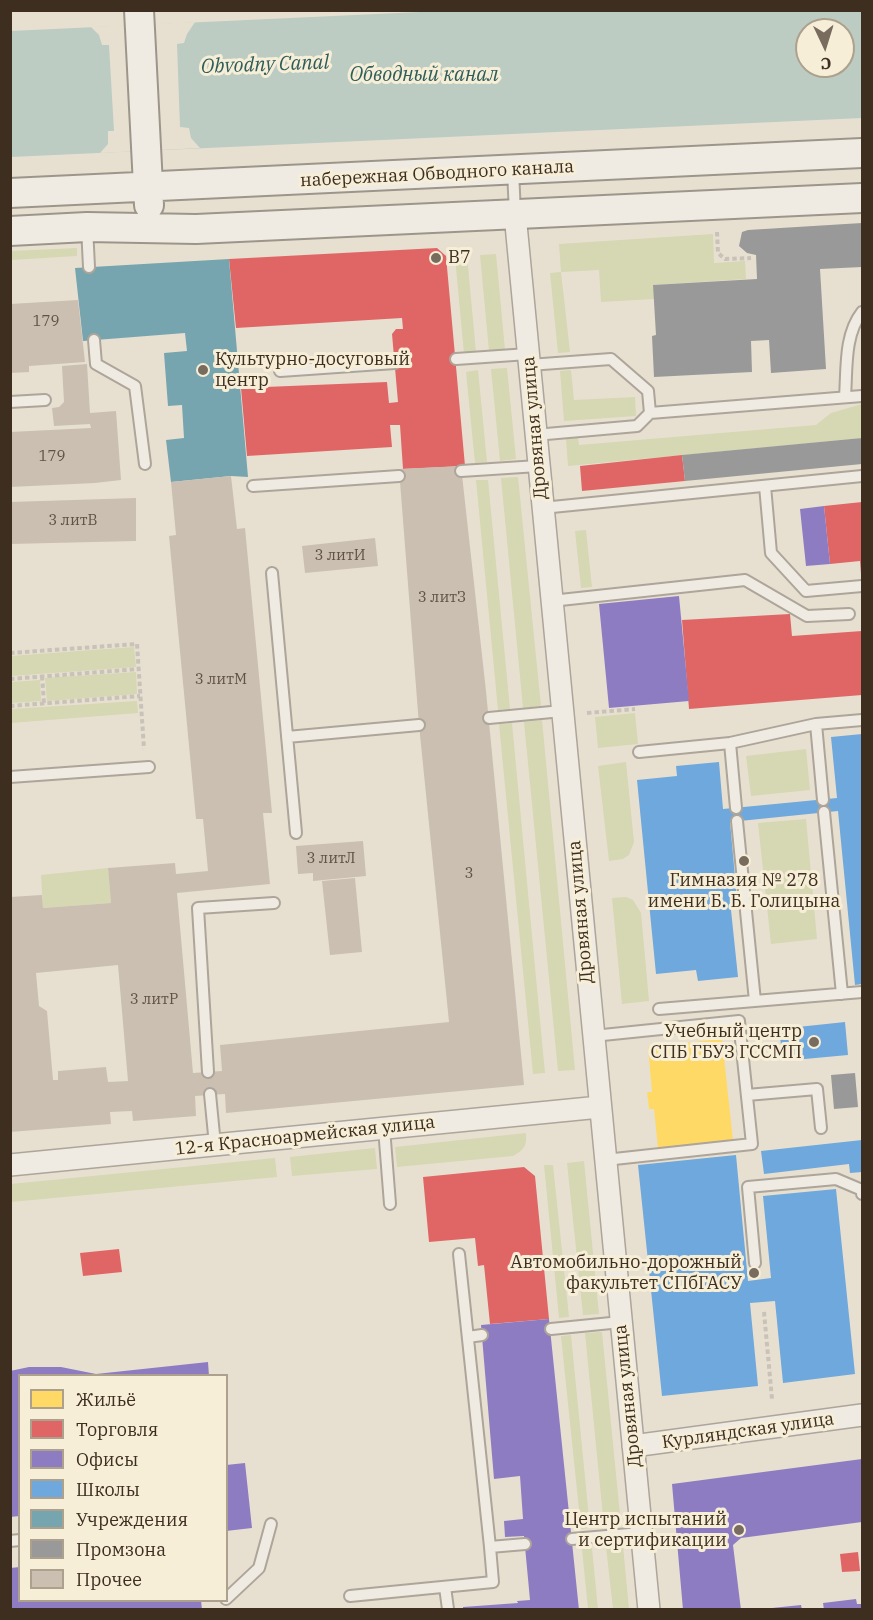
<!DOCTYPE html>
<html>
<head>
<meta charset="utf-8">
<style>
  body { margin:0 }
  #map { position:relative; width:873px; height:1620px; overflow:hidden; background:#e7e0d1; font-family:"IBM Plex Serif",serif }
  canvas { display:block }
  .frame { position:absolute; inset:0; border:12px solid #3d2e20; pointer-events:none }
  .legend { position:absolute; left:18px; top:1374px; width:210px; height:228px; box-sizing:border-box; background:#f7eed8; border:2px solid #ada18e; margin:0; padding:8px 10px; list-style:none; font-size:18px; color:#3d2e20 }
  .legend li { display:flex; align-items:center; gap:12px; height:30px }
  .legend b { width:30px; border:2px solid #ada18e }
  .north { position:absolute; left:795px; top:18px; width:60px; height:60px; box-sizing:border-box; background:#f7eed8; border:2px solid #ada18e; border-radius:50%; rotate:176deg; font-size:16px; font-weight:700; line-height:24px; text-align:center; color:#3d2e20 }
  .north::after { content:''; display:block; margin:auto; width:21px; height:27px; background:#786c5e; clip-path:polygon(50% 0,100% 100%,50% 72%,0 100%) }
</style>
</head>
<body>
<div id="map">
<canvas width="873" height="1620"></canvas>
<div class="frame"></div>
<ul class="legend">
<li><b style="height:16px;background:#ffd966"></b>Жильё</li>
<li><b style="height:16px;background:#e06666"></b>Торговля</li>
<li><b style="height:16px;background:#8e7cc3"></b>Офисы</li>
<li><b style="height:16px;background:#6fa8dc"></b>Школы</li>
<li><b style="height:16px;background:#76a5af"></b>Учреждения</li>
<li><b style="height:16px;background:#999"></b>Промзона</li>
<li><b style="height:16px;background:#cbbfb2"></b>Прочее</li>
</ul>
<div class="north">С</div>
</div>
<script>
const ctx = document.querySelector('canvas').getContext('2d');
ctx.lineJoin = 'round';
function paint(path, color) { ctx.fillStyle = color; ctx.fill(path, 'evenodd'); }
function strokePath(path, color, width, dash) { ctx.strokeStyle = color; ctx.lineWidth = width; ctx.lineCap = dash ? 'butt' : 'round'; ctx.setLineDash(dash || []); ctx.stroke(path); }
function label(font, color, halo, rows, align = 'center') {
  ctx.font = font + ' "IBM Plex Serif",serif'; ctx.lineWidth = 6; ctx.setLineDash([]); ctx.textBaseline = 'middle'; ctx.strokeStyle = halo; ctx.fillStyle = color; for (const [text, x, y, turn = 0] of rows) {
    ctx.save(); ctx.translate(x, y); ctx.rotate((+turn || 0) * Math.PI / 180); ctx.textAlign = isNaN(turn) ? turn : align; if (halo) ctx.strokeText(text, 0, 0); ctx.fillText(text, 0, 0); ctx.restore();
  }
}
const green = new Path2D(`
  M713 234 714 263 745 261 746 279 654 285V299L601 302 599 270 561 272 570 352 558 353 550 273 561 272 559 244Z
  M77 248V256L11 260V251Z
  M496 254 505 350 489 351 480 255Z
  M467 256 476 352 464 354 455 257Z
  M507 368 516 459 500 461 491 369Z
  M478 370 487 462 475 463 466 372Z
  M571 370 574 400 635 397 636 416 564 421 560 371Z
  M862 404V438L568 466 566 439 578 437 579 445 816 425 831 413Z
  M518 477 541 706 523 708 501 478Z
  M476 480H488L510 709 498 710Z
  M586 530 592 587 581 588 575 531Z
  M134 647 136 667 11 676V656Z
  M136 672 137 694 47 701 45 678Z
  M40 680 41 701 11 703V682Z
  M137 701 138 713 11 723V709Z
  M635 713 638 744 598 748 595 717Z
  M542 720 575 1070 558 1071 524 722Z
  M512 723 545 1073 533 1074 499 724Z
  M806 749 810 790 751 796 746 756Z
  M626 762 634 842 629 855 623 859 609 861 598 766Z
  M806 819 817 939 771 944 758 823Z
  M108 868 111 903 43 908 41 875Z
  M626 897 633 900 641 913 649 1001 622 1004 612 898Z
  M526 1133C527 1146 524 1150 513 1156L397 1167 395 1147Z
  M375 1148 377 1169 292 1176 290 1157Z
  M275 1158 277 1177 11 1202V1184Z
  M584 1161 599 1314 583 1315 567 1163Z
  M544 1165H553L569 1317 559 1318Z
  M602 1332 621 1525 604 1527 585 1333Z
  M571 1335 590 1528 581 1529 561 1336Z
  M623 1546 629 1609H613L606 1547Z
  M592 1548 598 1609H588L582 1549Z`);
const water = new Path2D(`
  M441 11H862V118L11 157 10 31ZM807 30H843V66H807Z`);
const pier = new Path2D(`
  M195 22 187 34 184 43 177 44 180 127 189 128 191 138 200 148 100 153 108 144V131H114L109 45H102L99 35 91 27Z`);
const homes = new Path2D(`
  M722 1039 733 1140 658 1148 654 1109H649L648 1100 647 1092H652L648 1047Z`);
const shops = new Path2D(`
  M437 248 446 256 465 466 403 469 400 425H390L392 447 247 456 241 388 387 382 389 403 398 402 392 334 396 329H403L402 318 236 328 229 259Z
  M682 455 685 481 582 491 580 466Z
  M862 502V574H861L860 561 830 564 824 506Z
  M790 614 792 636 862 631V695L689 709 682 620Z
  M524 1167 535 1176 549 1319 490 1324 484 1265 478 1266 475 1238 429 1242 423 1177Z
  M119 1249 122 1272 83 1276 80 1253Z
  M858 1552 860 1571 842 1572 840 1554Z`);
const offices = new Path2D(`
  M824 506 830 564 806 566 800 509Z
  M679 596 689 701 609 708 599 604Z
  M549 1319 579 1610H463V1607L518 1603 517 1601 530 1600 524 1536 505 1537 504 1521 523 1519 520 1476 494 1479 481 1325Z
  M208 1362 209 1376H20V1516L10 1517V1371L29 1367H61L96 1374Z
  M862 1459V1522L741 1538 733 1545 741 1610H683L672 1484Z
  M245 1463 252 1528 226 1531V1465Z
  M20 1567V1600H201L202 1610H10V1568Z
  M856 1599 857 1604H862V1610H824L823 1603Z
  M801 1605 802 1610H772V1608Z`);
const schools = new Path2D(`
  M862 734V984L855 985 838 811 730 822 738 910H731L738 977 698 981 696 970 656 974 637 780 677 776 676 766 719 762 723 809 837 798 831 737Z
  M845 1022 848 1055 783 1061 779 1029Z
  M862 1140V1172L850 1173 849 1164 764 1174 761 1151Z
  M736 1155 748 1281 771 1278 763 1196 836 1189 855 1374 783 1383 775 1301 750 1303 758 1386 662 1396 638 1165Z`);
const public = new Path2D(`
  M229 259 248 477 231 476 171 482 166 440 184 438 182 405 168 406 164 353 187 351 185 333 83 341 75 268Z`);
const industry = new Path2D(`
  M862 223V267L820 269 826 369 771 373 769 340 751 341 752 372 654 377 652 336 656 335 653 285 757 279 756 255 747 253 739 246 742 232 748 230Z
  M862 438V464L685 481 682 455Z
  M855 1073 858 1107 834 1109 831 1075Z`);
const building = new Path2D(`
  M78 300 85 362 29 366V372L10 373V304Z
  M87 364 90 413 116 411 121 480 95 483 10 487V432L91 428 90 424 54 426 52 408 59 407 64 402 62 366Z
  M461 466 486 691 524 1085 226 1113 225 1094 195 1096 196 1116 133 1121 132 1111 110 1112 111 1124 10 1132V897L42 895 43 908 111 903 108 868 175 863 176 874 208 871 203 819H196L169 536 176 535 171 482 231 476 237 529 245 528 272 813H263L270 884 177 893 193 1073 222 1071 220 1045 449 1022 419 725 399 469ZM118 965 128 1081 108 1082 106 1067 58 1071V1080H53L47 1011 39 1006 36 973Z
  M136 498V541L10 544V502Z
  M375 538 378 566 305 573 302 546Z
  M363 841 366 876 313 881V873L298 874 296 846Z
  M355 878 362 952 330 955 322 881Z`);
const path = new Path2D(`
  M717 232 718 253 725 259 751 258
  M10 653 137 644 144 749
  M42 676 44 703
  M10 679 139 669
  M10 706 140 696
  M587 713 635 709
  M764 1312 772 1399`);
const lane = new Path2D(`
  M513 170 515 214
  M87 227 89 267
  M94 340 96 364 135 386 145 464
  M456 359 528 354
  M529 365 611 359 648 391 650 413
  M280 371 395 363
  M845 397C847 369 844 335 862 312
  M10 402 45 400
  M535 435 637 426 650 413 862 396
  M461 471 538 466
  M253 486 399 476
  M765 486 771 553 806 591 862 586
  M542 508 862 476
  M272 573 296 833
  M551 601 745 580 807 616 849 614
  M489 718 562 711
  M816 724 823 800
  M287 737 419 725
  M730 743 736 808
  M639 752 730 743 816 724 862 720
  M10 777 149 767
  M824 812 842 994
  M737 821 755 1001
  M659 1009 862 992
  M593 1036 739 1021 752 1144 605 1160
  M208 1072 198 908 274 903
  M210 1094 215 1145
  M747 1095 817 1089 821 1128
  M384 1128 390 1204
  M459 1254 490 1547
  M755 1263 748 1187 836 1179 862 1190V1194
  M551 1329 621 1322
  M468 1337 482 1335
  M572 1539 641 1533
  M10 1541 20 1540
  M445 1587 448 1609
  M350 1596 493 1582 490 1547 525 1544
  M226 1599 259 1568 271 1524`);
const street = new Path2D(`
  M515 214 649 1610
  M10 1165 600 1107
  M633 1446 862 1415`);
const secondary = new Path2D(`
  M139 10 149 205
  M10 193 862 153
  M10 231 87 227 196 229 862 198`);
const markers = [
  [436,258,6,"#786c5e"],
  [203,370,6,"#786c5e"],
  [744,861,6,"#786c5e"],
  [814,1042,6,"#786c5e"],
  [754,1273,6,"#786c5e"],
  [739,1530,6,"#786c5e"]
];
const numberNames = [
  ["179",46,322],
  ["179",52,457],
  ["3 литВ",73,521],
  ["3 литИ",340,556],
  ["3 литЗ",442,598],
  ["3 литМ",221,680],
  ["3 литЛ",331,859],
  ["3",469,874],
  ["3 литР",154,1000]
];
const streetNames = [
  ["набережная Обводного канала",437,174,-3],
  ["Дровяная улица",535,428,-95],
  ["Дровяная улица",581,912,-95],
  ["12-я Красноармейская улица",305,1136,-6],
  ["Дровяная улица",628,1396,-96],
  ["Курляндская улица",748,1431,-8]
];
const poiNames = [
  ["В7",448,258,"left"],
  ["Культурно-досуговый",215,360,"left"],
  ["центр",215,381,"left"],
  ["Гимназия № 278",744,881,"center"],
  ["имени Б. Б. Голицына",744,902,"center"],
  ["Учебный центр",802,1032],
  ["СПБ ГБУЗ ГССМП",802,1053],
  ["Автомобильно-дорожный",742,1263],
  ["факультет СПбГАСУ",742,1284],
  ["Центр испытаний",727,1520],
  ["и сертификации",727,1541]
];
const waterNames = [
  ["Obvodny Canal",265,65,-2],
  ["Обводный канал",424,75]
];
paint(green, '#d6d7b3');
paint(water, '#bcccc2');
paint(pier, '#e7e0d1');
paint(homes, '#ffd966');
paint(shops, '#e06666');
paint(offices, '#8e7cc3');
paint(schools, '#6fa8dc');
paint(public, '#76a5af');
paint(industry, '#999');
paint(building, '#cbbfb2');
strokePath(lane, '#ada599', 14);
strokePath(street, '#ada599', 24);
strokePath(secondary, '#9c958a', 32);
strokePath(path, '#c8c2b9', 4, [4.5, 3]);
strokePath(lane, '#efebe3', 10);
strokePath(street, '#efebe3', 21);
strokePath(secondary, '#efebe3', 28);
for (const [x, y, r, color] of markers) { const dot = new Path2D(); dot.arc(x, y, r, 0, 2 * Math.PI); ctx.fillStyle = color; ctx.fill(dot); strokePath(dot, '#f7eed8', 2); }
label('15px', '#605244', null, numberNames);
label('18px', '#3d2e20', '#f7eed8', streetNames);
label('18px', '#3d2e20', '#f7eed8', poiNames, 'right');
label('italic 20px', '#2f5d5a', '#f7eed8', waterNames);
</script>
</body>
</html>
